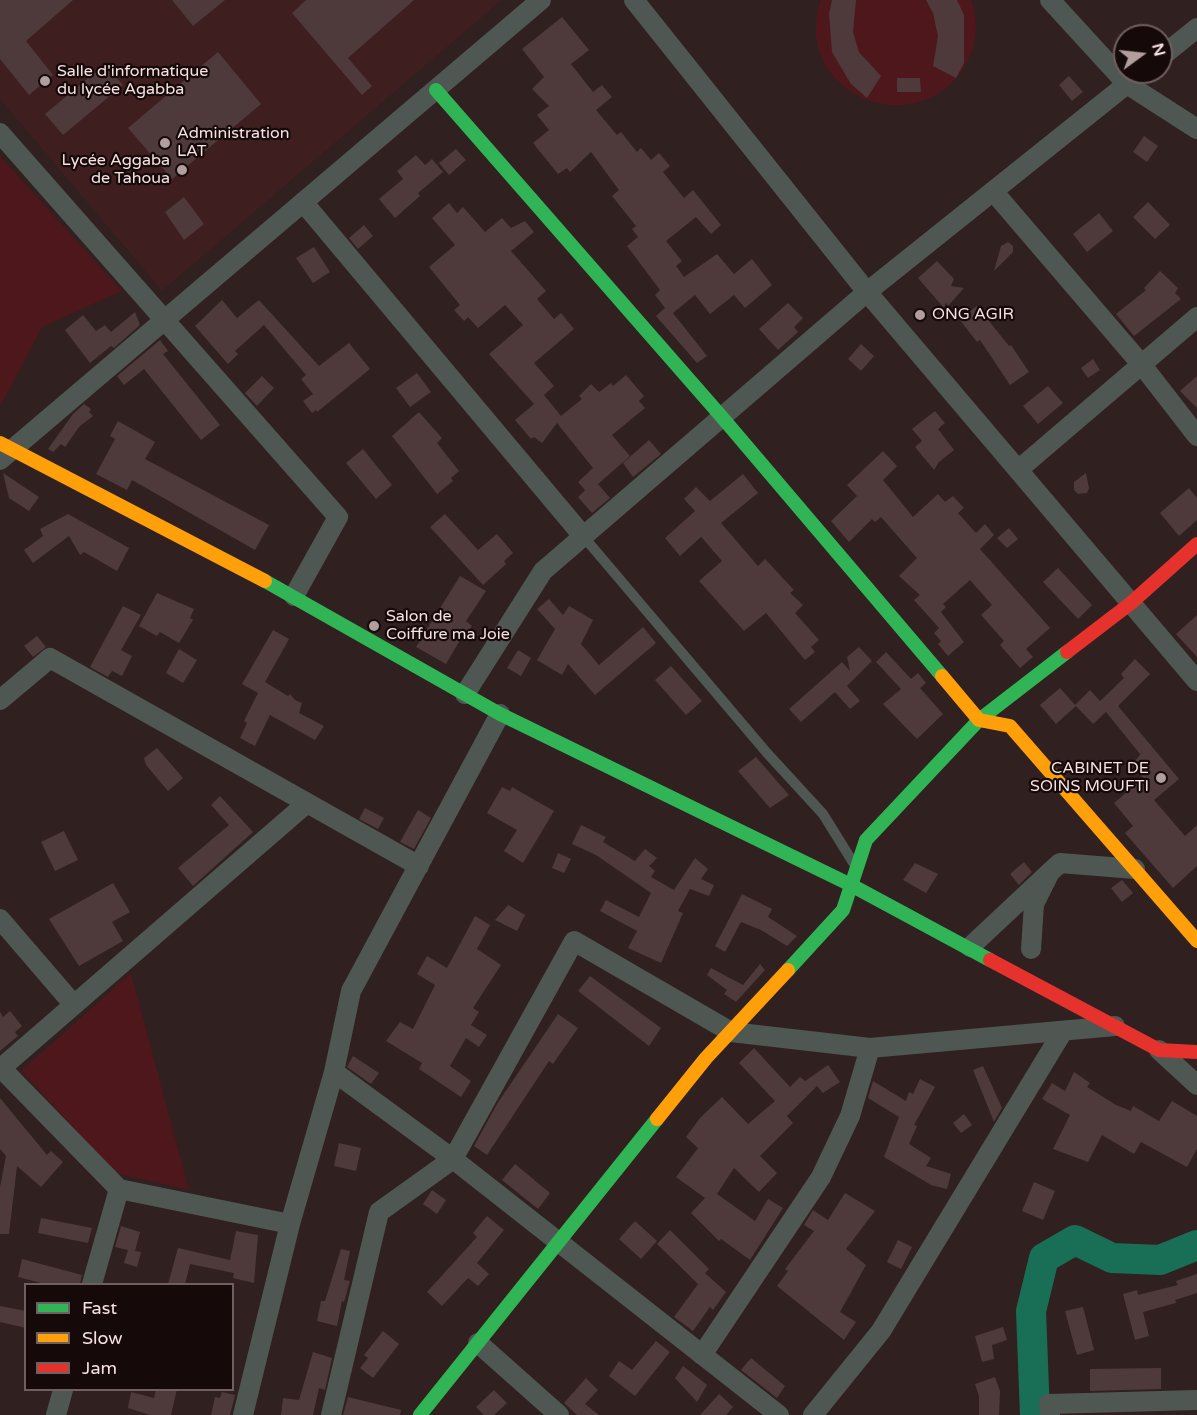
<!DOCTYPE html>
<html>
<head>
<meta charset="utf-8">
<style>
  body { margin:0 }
  #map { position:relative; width:1197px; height:1415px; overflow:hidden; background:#302020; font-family:"Varela Round",sans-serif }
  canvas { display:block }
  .legend { position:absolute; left:24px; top:1283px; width:210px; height:108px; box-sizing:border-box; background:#150909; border:2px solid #6f605f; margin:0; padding:8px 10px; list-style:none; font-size:18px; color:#f6e2e1 }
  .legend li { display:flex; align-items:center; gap:12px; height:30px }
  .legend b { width:30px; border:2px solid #6f605f }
  .north { position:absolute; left:1113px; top:24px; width:60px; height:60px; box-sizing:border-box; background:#150909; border:2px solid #6f605f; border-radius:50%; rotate:75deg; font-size:16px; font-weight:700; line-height:24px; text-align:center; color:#f6e2e1 }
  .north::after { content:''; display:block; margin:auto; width:21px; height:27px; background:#b19e9d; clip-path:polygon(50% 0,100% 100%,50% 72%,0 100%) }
</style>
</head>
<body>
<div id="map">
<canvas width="1197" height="1415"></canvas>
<ul class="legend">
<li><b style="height:8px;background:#30b455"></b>Fast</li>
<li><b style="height:8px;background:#ff9f0a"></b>Slow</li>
<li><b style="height:8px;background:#e5322d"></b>Jam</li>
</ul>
<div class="north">N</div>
</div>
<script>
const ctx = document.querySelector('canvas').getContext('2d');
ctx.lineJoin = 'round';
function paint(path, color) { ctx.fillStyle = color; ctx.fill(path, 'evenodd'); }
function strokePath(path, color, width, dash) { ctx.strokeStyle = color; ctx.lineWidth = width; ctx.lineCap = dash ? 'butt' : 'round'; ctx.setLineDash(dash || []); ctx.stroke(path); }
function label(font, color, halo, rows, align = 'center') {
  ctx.font = font + ' "Varela Round",sans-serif'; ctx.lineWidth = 4.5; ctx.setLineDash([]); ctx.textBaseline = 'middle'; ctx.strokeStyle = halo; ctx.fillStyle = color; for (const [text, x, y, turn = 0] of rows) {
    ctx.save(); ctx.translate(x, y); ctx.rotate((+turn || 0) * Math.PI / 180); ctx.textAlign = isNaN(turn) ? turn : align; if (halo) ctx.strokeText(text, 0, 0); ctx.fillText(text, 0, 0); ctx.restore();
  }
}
const built = new Path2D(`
  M0 0H502L162 291 0 99Z`);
const green = new Path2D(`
  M821 0H971C979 19 977 45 967 63 917 149 788 91 821 0Z
  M0 156 122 291 42 327 0 407Z
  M131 973 189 1190 115 1173 21 1071Z`);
const river = new Path2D(`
  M1035 1415 1031 1311 1044 1258 1075 1240 1112 1258 1160 1260 1197 1245`);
const building = new Path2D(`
  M0 0H73L26 41 53 75 29 95 0 59Z
  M172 0H225L193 26Z
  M306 0H414L348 58 372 86 362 95 292 13Z
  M832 0H856L853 32 859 52 881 76 867 98 851 84 832 52 829 13Z
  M926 0H957L964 15V63L956 78 933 66 938 36 933 13Z
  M562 17 589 50 571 64 593 92 602 85 612 97 596 110 617 135 621 132 637 152 641 148 651 160 659 153 670 166 663 172 684 198 693 190 721 225 711 234 696 217 666 241 682 261 676 266 684 277 717 254 734 274 752 259 772 285 745 308 734 295 710 314 695 295 673 313 707 356 697 363 656 316 665 308 655 295 660 290 627 246 638 237 632 229 636 226 612 196 619 190 591 152 570 172 567 168 558 174 533 143 549 130 537 115 549 106 532 89 544 77 522 49Z
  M218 52 261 104 172 179 128 128Z
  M105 64 123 85 63 135 45 114Z
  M1069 76 1083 92 1072 101 1059 85Z
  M897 78H920L921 92H897Z
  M1144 136 1158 146 1147 162 1133 152Z
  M456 149 466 160 449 175 439 163Z
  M416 155 425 165 432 159 443 172 418 193 420 196 395 218 379 199 403 179 397 171Z
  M184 197 204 224 184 240 165 212Z
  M1148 202 1170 225 1155 239 1133 217Z
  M449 203 457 213 463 207 485 232 502 218 511 228 525 221 534 232 511 251 546 291 537 299 554 319 561 313 574 329 534 363 554 386 544 395 561 416 582 399 579 396 591 384 599 392 611 383 613 386 626 375 644 396 639 401 645 408 612 435 630 456 598 484 610 498 592 513 578 497 585 490 578 482 593 468 557 423 542 443 534 437 531 439 515 420 534 404 489 354 523 325 505 305 478 328 468 317 464 321 454 310 460 305 429 267 455 245 432 218Z
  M1099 213 1113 231 1087 252 1073 234Z
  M364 225 373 236 358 249 349 238Z
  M1008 242 1013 246V252L994 271 1001 246Z
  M314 247 330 272 313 283 296 258Z
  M937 261 954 279 951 286 964 288 948 306 946 302 944 308 918 278Z
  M1160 271 1178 288 1175 293 1181 299 1134 336 1116 314 1146 290 1144 288Z
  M222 300 237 318 259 300 319 366 349 343 370 369 317 412 316 410 312 413 303 401 313 394 301 379 306 375 264 325 235 351 238 354 228 364 195 326Z
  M788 303 803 318 794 327 798 332 778 350 759 329Z
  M977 306 1009 346 1011 345 1029 372 1010 385 980 340 977 342 959 319Z
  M135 312 140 325 114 348 111 346 90 363 65 330 83 315 96 331 105 325 111 332Z
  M160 340 168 351 163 354 220 425 201 440 144 369 124 385 117 376Z
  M861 344 874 356 861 371 848 359Z
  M1093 359 1100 370 1088 378 1081 368Z
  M417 373 431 392 410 407 396 388Z
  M262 376 274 388 257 406 245 393Z
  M1197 376V408L1180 391Z
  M1048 386 1063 403 1038 424 1023 406Z
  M84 404 91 409 89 412 93 416 79 427 65 447 61 444 53 452 48 449 73 414Z
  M935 411 945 423 938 429 954 450 939 462 934 470 915 447 922 441 912 429Z
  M419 412 442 438 437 443 459 471 451 478 453 481 437 494 392 436Z
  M118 421 155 442 145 459 269 525 255 550 132 480 127 490 96 474 115 439 110 436Z
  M649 440 661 454 633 477 623 463Z
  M363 449 392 485 376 499 346 463Z
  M883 451 897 466 883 480 913 517 938 494 945 502 953 496 964 508 958 513 976 533 985 524 994 535 980 549 1050 628 1026 649 1033 657 1020 668 1000 645 1004 641 981 615 992 605 970 580 943 604 946 607 941 612 964 642 948 656 938 644 941 641 934 633 939 628 914 600 920 595 899 576 917 558 881 517 875 522 872 519 849 542 831 521 857 496 847 485Z
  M3 473 39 497 29 511 9 498Z
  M1086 473 1089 488 1087 493 1078 494 1074 490V482Z
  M743 474 758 493 721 523 758 566 765 559 794 590 790 593 803 605 795 613 819 640 811 647 815 652 805 660 766 613 744 631 699 581 722 561 703 539 701 537 680 556 665 538 695 511 684 499 696 487 710 501Z
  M1189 488 1197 498V520L1179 536 1160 513Z
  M68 514 129 548 117 571 84 552 80 555 69 536 33 563 24 550 43 536 40 529Z
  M445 514 478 550 497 534 513 553 504 561 506 564 483 585 430 527Z
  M1009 528 1018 539 1007 548 997 538Z
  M1058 568 1092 605 1078 619 1043 582Z
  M460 576 486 591 466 621 472 626 465 637 463 635 446 664 416 647Z
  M157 593 194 609 190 618 193 620 179 643 160 632 157 636 139 626Z
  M549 599 563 615 569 606 593 620 581 644 599 665 643 627 656 643 595 695 568 664 562 675 537 660 555 629 537 609Z
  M123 606 141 615 121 650 132 656 122 676 112 671 108 677 90 667Z
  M1197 615V657L1176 634Z
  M273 630 289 639 265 682 288 696 290 694 295 700 302 703 299 713 324 726 315 740 270 715 255 746 240 738 247 723 244 721 258 693 242 684Z
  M37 636 46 647 33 657 24 646Z
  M859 647 872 661 847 686 860 701 850 709 835 692 801 722 789 709 842 662 850 671 847 657Z
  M179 649 197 660 183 683 166 673Z
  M518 650 531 658 521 676 507 668Z
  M886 652 911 679 918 673 926 683 920 688 943 714 917 739 883 704 901 689 876 662Z
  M1135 659 1150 674 1118 706 1179 779 1154 800 1185 836 1197 825V866L1173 888 1125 833 1133 826 1114 803 1143 778 1132 765 1143 751 1140 754 1106 712 1093 724 1075 705 1090 690 1100 701 1124 678 1121 674Z
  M671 666 702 701 686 715 655 680Z
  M1060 688 1076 706 1056 724 1040 705Z
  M157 748 183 778 168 791 146 765 144 758Z
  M756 757 789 795 770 808 738 771Z
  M502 787 510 791 512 787 554 811 523 863 504 851 517 830 487 813Z
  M220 796 253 832 193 886 178 868 229 825 211 805Z
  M365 808 384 818 378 829 359 819Z
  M418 810 431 818 414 849 400 842Z
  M581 825 606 837 603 842 635 861 645 849 657 858 649 866 655 871 651 877 674 890 695 858 708 869 701 879 714 885 709 896 690 889 678 911 683 913 661 963 628 948 637 931 600 911 606 900 639 917 651 893 596 855 572 844Z
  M64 831 78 860 55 871 41 842Z
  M558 853 571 859 564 873 552 868Z
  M1024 862 1032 872 1019 885 1010 874Z
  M915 863 938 874 926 893 903 880Z
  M1122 880 1133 893 1122 902 1111 888Z
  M113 883 130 912 112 922 123 941 79 966 49 919Z
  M742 894 772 909 768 917 797 936 787 946 761 930 741 922 725 952 715 946Z
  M508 905 525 915 517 931 495 920Z
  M475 916 490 925 477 949 501 965 473 1008 479 1012 471 1025 487 1035 479 1047 466 1038 450 1066 471 1081 461 1097 419 1069 422 1063 386 1041 400 1022 413 1029 435 985 417 974 427 956 447 968Z
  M760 964 765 970 736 1002 724 994 727 990 707 975 711 968 743 985Z
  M590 976 661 1028 649 1046 578 991Z
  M10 1011 22 1026 15 1032 18 1036 0 1051V1012L3 1017Z
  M558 1014 578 1028 553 1064 549 1061 487 1155 474 1146 497 1104Z
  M754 1048 790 1087 800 1077 805 1081 828 1065 840 1082 823 1093 817 1086 787 1116 793 1123 760 1156 777 1173 759 1192 734 1168 717 1194 755 1221 768 1199 783 1208 750 1260 721 1239 719 1241 691 1213 705 1198 676 1177 698 1148 686 1137 700 1118 722 1097 748 1124 775 1101 739 1063Z
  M353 1056 379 1073 371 1084 347 1067Z
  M983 1066 1002 1108 994 1122 973 1070Z
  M1074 1072 1090 1083 1087 1087 1116 1105 1131 1111 1133 1106 1159 1121 1172 1101 1197 1116V1149L1187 1167 1141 1142 1134 1154 1102 1135 1088 1162 1053 1149 1070 1115 1042 1099 1052 1083 1065 1091Z
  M920 1079 935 1087 914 1125 917 1126 909 1144 931 1158 926 1166 951 1174 947 1189 931 1185 884 1157 899 1117 868 1098 873 1081 906 1101 909 1092 913 1094Z
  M0 1098 47 1155 51 1151 63 1162 41 1187 17 1166 9 1234H0V1187L6 1156 0 1149Z
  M964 1114 972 1125 961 1133 953 1123Z
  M339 1143 361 1148 356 1171 334 1166Z
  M515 1164 550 1193 538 1209 502 1180Z
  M1034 1182 1055 1191 1043 1220 1022 1211Z
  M432 1190 446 1200 437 1214 423 1204Z
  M845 1193 875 1211 846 1249 866 1265 840 1312 856 1322 844 1340 777 1286 788 1271 785 1269 814 1231 804 1225 813 1210 828 1220Z
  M487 1216 504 1230 477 1263 489 1274 478 1286 468 1278 442 1306 427 1292 477 1237 473 1233Z
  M41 1218 92 1228 88 1243 38 1233Z
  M635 1221 657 1241 641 1259 619 1239Z
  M121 1226 140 1232 135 1251 141 1252 137 1267 124 1263 128 1250 115 1247Z
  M670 1230 709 1269 705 1273 726 1292 713 1310 710 1307 693 1331 674 1317 698 1284 657 1244Z
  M236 1231 258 1235 254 1283 233 1278 234 1273 190 1264 185 1284H168L178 1248 230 1260Z
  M898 1240 912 1247 901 1269 887 1262Z
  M341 1249 350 1251 344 1280 350 1281 344 1302 342 1301 337 1326 317 1321 321 1301H325Z
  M22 1259 82 1275 80 1284H45L18 1277Z
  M1197 1274V1293L1175 1300 1176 1303 1143 1312 1149 1336 1135 1340 1123 1294 1137 1290 1138 1295 1178 1285 1176 1281Z
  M0 1306 26 1311V1328L0 1322Z
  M1083 1307 1094 1350 1077 1355 1065 1311Z
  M1003 1327 1007 1340 992 1345 994 1359 982 1362 975 1336Z
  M383 1331 399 1344 373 1378 360 1368 368 1358 364 1355Z
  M656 1341 670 1352 635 1396 609 1376 619 1361 632 1370Z
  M313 1352 332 1358 325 1390 319 1388 313 1415H281L283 1398 299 1400Z
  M751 1358 785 1386 777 1398 741 1370Z
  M683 1366 707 1385 697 1402 675 1378Z
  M1161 1368V1389L1090 1391V1369Z
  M995 1377 1000 1391 999 1415H979V1396L975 1384Z
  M586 1378 598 1390 585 1404 599 1415H577L564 1403Z
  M156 1389H177L171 1415H150L128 1408 131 1392 154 1398Z
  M494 1390 507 1403 494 1415H484L476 1407Z
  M222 1392 235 1395 230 1415H211L215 1397 220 1398Z
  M719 1394 733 1407 726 1415H700Z
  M348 1397 401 1410 400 1415H343Z`);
const lane = new Path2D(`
  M583 536 767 753 823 814 854 864`);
const street = new Path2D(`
  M634 0 867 292 1197 681
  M1050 0 1127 84 1197 129
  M1161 57 1197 28
  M0 133 338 517 294 596
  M993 191 1142 365 1197 436
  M303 202 583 536
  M0 460 541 0
  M1018 470 1197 317
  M465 694 543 571 867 292 1142 72
  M0 700 50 658 419 866
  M1050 872 1060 863 1135 869
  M0 919 74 1005
  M970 947 1050 872 1034 904 1031 949
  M1159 1050 1197 1085
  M1 1068 119 1189 290 1224
  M0 1069 307 803
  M334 1072 453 1159 779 1415
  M92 1284 119 1189
  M478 1343 559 1415
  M702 1355 821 1177 850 1116 870 1048
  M56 1415 63 1390
  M243 1415 290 1224 334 1072 351 991 500 714
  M331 1415 379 1212 453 1159 574 941 731 1032 870 1048 1115 1026
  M813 1415 881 1331 1063 1031
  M1050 1415 1049 1404 1197 1400`);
const fast = new Path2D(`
  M436 90 721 416 942 676
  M265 581 500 714 851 885 990 960
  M788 970 843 910 866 840 979 720 1067 652
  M420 1415 657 1119`);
const slow = new Path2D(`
  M0 443 265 581
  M942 676 979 720 1010 726 1197 941
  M657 1119 706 1058 788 970`);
const jam = new Path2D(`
  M1067 652 1131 603 1197 544
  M990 960 1159 1050 1197 1052`);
const markers = [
  [45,81,6,"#b19e9d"],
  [165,143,6,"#b19e9d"],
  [182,170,6,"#b19e9d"],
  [920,315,6,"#b19e9d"],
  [374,626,6,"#b19e9d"],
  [1161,778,6,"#b19e9d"]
];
const poiNames = [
  ["Salle d'informatique",57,72],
  ["du lycée Agabba",57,90],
  ["Administration",177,134],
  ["LAT",177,152],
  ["Lycée Aggaba",170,161,"right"],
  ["de Tahoua",170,179,"right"],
  ["ONG AGIR",932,315],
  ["Salon de",386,617],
  ["Coiffure ma Joie",386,635],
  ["CABINET DE",1149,769,"right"],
  ["SOINS MOUFTI",1149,787,"right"]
];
paint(built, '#3e1e1e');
paint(green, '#4d171b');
strokePath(river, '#196f55', 30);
paint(building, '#4e3a3a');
strokePath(lane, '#4f5753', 10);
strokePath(street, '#4f5753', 20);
strokePath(fast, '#30b455', 14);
strokePath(slow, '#ff9f0a', 14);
strokePath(jam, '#e5322d', 14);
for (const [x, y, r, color] of markers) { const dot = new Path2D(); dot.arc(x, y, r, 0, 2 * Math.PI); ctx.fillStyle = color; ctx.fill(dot); strokePath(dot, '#150909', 2); }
label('16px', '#f6e2e1', '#150909', poiNames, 'left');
</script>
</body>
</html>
